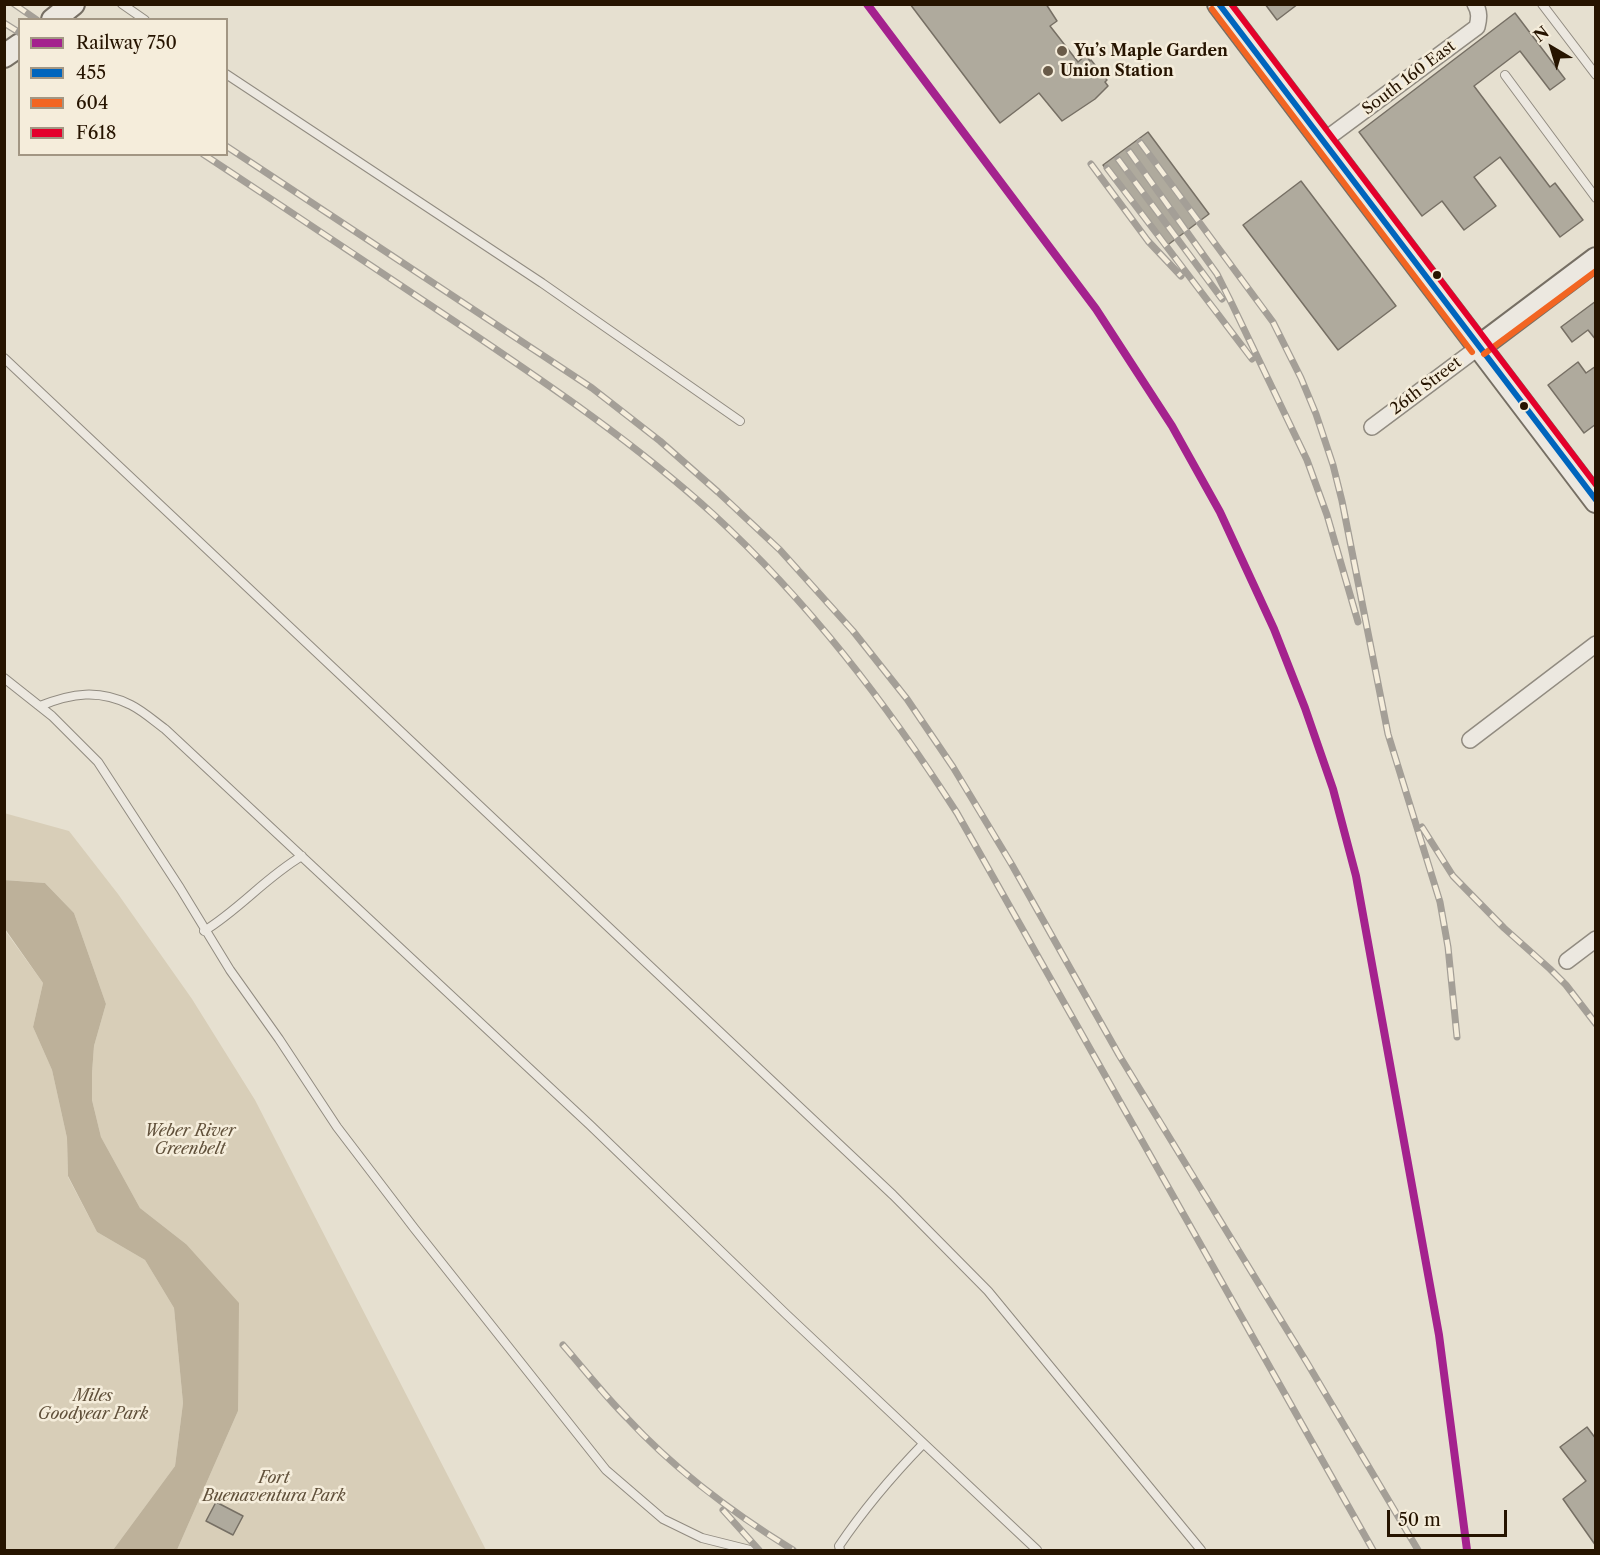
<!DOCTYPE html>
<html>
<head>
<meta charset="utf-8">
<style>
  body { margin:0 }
  #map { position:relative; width:1600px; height:1555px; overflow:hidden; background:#e6e0d0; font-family:"Libre Caslon Text",serif }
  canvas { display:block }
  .frame { position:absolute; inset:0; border:6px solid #261400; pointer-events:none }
  .legend { position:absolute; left:18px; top:18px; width:210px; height:138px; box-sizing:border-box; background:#f5eddb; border:2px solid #a29683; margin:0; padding:8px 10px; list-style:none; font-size:18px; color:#261400 }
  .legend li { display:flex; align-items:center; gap:12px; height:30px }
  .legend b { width:30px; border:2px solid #a29683 }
  .north { position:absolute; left:1522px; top:18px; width:60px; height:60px; -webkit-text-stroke:4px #f5eddb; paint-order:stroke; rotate:322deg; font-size:16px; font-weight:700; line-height:24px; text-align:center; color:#261400 }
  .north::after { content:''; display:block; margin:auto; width:21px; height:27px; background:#261400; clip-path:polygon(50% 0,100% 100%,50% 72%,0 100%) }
  .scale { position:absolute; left:1387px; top:1510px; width:120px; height:27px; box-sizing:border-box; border:3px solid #261400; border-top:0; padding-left:8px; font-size:18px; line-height:21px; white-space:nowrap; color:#261400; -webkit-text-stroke:4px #f5eddb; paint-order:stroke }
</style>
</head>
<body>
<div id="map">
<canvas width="1600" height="1555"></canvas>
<div class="frame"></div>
<ul class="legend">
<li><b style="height:8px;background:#a4228e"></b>Railway 750</li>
<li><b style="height:8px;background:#0065bd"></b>455</li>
<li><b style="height:8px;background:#f26522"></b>604</li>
<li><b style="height:8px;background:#e4002b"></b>F618</li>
</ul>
<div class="north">N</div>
<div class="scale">50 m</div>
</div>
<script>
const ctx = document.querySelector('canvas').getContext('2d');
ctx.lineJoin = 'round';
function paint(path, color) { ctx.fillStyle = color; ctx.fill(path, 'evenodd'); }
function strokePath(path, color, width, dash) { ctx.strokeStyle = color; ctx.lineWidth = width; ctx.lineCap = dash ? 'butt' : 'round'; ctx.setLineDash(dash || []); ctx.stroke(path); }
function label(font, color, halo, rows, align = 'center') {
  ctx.font = font + ' "Libre Caslon Text",serif'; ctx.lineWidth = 5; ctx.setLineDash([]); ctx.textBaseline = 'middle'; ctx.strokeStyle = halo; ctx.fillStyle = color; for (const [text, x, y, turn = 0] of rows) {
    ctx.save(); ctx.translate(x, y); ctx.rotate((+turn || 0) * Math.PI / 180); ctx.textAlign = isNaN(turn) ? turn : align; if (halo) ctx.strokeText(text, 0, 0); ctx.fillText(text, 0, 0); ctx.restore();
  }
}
const green = new Path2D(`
  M4 813 69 831 118 894 192 999 255 1100 486 1550H177L238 1411 186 1244 140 1208 101 1137 92 1100V1073L94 1046 106 1004 74 913 45 883 5 880Z
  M4 929 43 983 33 1027 52 1070 67 1138 68 1177 97 1232 145 1260 174 1308 183 1403 175 1466 113 1550H5Z`);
const water = new Path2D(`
  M4 880 45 883 74 913 106 1004 94 1046 92 1073V1100L101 1137 140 1208 186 1244 239 1303 238 1411 177 1550H113L175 1466 183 1403 174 1308 145 1260 97 1232 68 1176 67 1138 52 1070 33 1027 43 983 5 929Z`);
const building = new Path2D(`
  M910 4H1046L1057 21 1050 26 1078 62 1086 55 1090 61 1091 60 1107 80 1105 82 1108 86 1095 99 1062 121 1039 93 1000 123Z
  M1265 4H1298L1277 20Z
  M1515 13 1565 79 1550 90 1520 51 1474 86 1550 187 1555 183 1583 220 1560 237 1500 157 1474 177 1496 206 1464 230 1442 201 1422 216 1359 132Z
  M1148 132 1209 214 1165 247 1103 165Z
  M1301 181 1396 306 1338 350 1243 225Z
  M1596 301V340L1588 330 1572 342 1561 327Z
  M1578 362 1586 373 1596 366V424L1584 433 1548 385Z
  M1587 1427 1596 1439V1546L1563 1499 1586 1481 1560 1447Z
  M216 1502 243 1516 233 1535 206 1521Z`);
const lane = new Path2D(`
  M122 4 145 20
  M1542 4 1596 75
  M226 74 542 283 740 421
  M1505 75 1596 198
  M4 358 893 1195 988 1291 1201 1550
  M4 678 52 716 98 762 180 888 230 970 279 1039 337 1127 414 1228 606 1470 663 1519 702 1538 750 1550
  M40 706C72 693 99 689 131 705 143 711 154 721 165 729L590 1125 787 1315 1037 1550
  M204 931C240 909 266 877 302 856
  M840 1550 839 1546C864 1509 892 1476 923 1444`);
const street = new Path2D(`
  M1322 142 1477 27C1479 19 1480 12 1475 4
  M1372 427 1479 347
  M1470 740 1596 644
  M1567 961 1596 939`);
const secondary = new Path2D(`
  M1219 4 1596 501
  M53 20 73 4
  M4 56 20 45
  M1479 347 1596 259`);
const rail = new Path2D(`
  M14 4 37 20
  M4 23 20 33
  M1140 142 1273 322 1301 378 1316 414 1333 465 1342 501 1388 734 1440 902 1448 947 1457 1037
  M226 146 592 388 660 441 718 492 780 550 853 631 907 699 953 767 1012 865 1119 1055 1306 1361 1418 1550
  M1129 151 1217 274 1231 302 1307 460 1327 515 1358 622
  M203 154C288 210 373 267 457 323 546 383 634 442 713 514 809 602 887 704 957 813L1373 1550
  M1118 159 1222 299
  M1091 164 1148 241 1181 276
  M1107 168 1252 359
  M1422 827 1453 876 1504 928 1550 969 1566 985 1596 1024
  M563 1345C584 1369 604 1395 627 1418 675 1470 733 1513 793 1550
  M723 1510 759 1550`);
const bus1 = new Path2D(`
  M1219 4 1596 500`);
const bus2 = new Path2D(`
  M1212 9 1472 352
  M1484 354 1596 271`);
const bus3 = new Path2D(`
  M1231 4 1596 485`);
const rail1 = new Path2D(`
  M867 4 1096 309 1172 426 1220 512 1274 629 1305 708 1333 789 1356 876 1439 1335 1467 1550`);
const markers = [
  [1062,51,6,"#695b49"],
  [1048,71,6,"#695b49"],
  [1437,275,5,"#261400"],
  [1524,406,5,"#261400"]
];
const poiNames = [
  ["Yu’s Maple Garden",1074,51],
  ["Union Station",1060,71]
];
const streetNames = [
  ["South 160 East",1409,78,-37],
  ["26th Street",1426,386,-37]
];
const parkNames = [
  ["Weber River",190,1131],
  ["Greenbelt",190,1149],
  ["Miles",93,1396],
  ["Goodyear Park",93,1414],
  ["Fort",274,1478],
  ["Buenaventura Park",274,1496]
];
paint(green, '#d8ceb8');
paint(water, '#bdb19a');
paint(building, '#afaa9d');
strokePath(building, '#766f64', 1.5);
strokePath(lane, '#918b80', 10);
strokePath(street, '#918b80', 18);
strokePath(secondary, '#766f64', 26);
strokePath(lane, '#ece8e0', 8);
strokePath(street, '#ece8e0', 15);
strokePath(secondary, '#ece8e0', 22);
strokePath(rail, '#a49f97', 7);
strokePath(rail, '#f5eddb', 4.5, [14]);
strokePath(bus1, '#0065bd', 6);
strokePath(bus2, '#f26522', 6);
strokePath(bus3, '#e4002b', 6);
strokePath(rail1, '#a4228e', 8);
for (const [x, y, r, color] of markers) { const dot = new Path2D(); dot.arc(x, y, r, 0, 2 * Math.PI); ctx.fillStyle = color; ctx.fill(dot); strokePath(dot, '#f5eddb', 2); }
label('bold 16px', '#261400', '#f5eddb', poiNames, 'left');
label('16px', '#261400', '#f5eddb', streetNames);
label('italic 16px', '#60503a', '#f5eddb', parkNames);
</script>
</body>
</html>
